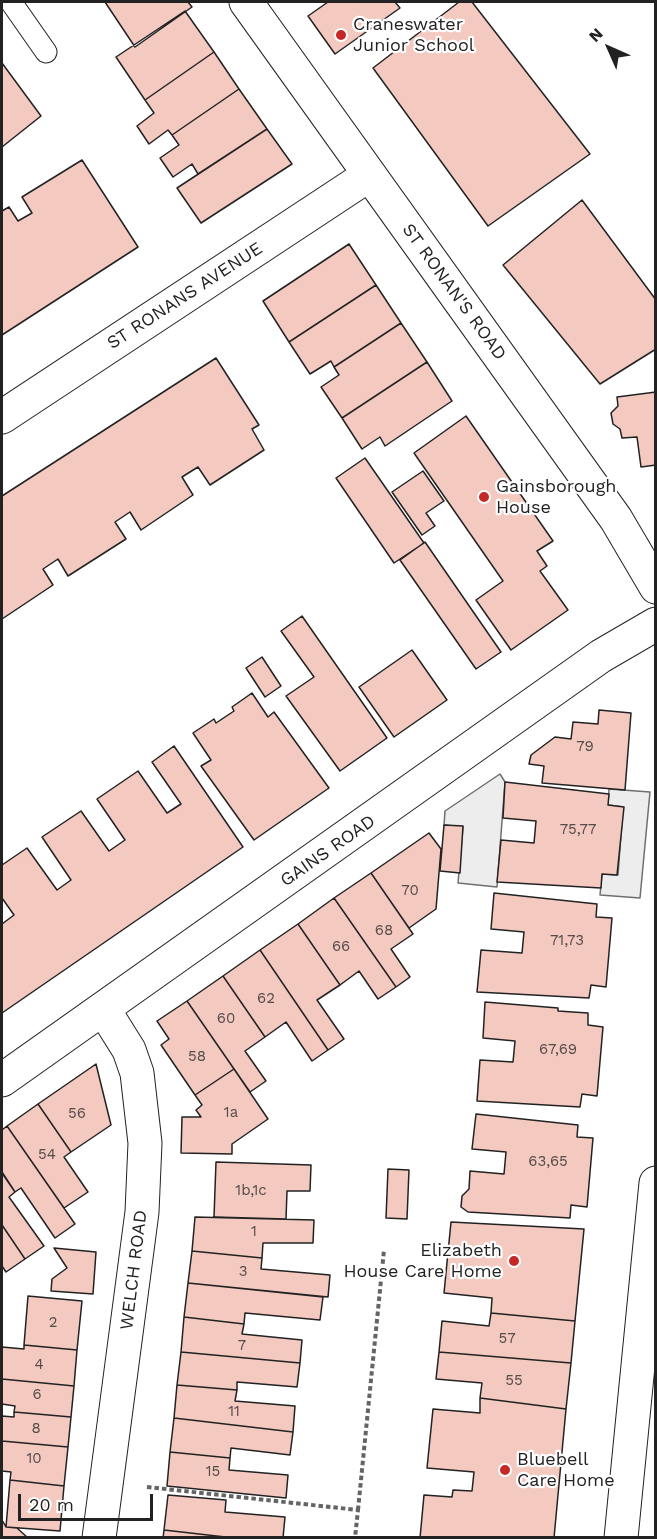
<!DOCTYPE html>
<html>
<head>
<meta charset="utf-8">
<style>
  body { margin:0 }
  #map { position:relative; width:657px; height:1539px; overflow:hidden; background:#fff; font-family:"Work Sans",sans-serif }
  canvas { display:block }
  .frame { position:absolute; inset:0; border:3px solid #222; pointer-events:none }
  .north { position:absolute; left:579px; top:18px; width:60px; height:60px; -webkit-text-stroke:4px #fff; paint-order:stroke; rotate:315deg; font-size:16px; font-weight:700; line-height:24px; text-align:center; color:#222 }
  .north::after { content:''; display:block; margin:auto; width:21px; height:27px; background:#222; clip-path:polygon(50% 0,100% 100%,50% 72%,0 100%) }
  .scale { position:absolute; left:18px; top:1494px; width:135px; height:27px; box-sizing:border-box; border:3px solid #222; border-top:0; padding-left:8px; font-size:18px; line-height:21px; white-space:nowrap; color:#222; -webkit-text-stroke:4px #fff; paint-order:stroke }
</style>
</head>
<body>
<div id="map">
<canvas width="657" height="1539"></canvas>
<div class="frame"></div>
<div class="north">N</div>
<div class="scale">20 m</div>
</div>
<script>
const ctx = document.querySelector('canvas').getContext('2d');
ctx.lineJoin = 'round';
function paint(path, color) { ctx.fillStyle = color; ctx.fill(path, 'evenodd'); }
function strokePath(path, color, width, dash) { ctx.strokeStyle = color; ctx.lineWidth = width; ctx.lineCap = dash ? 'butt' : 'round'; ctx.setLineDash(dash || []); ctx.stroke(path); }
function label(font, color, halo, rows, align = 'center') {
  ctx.font = font + ' "Work Sans",sans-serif'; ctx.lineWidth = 4.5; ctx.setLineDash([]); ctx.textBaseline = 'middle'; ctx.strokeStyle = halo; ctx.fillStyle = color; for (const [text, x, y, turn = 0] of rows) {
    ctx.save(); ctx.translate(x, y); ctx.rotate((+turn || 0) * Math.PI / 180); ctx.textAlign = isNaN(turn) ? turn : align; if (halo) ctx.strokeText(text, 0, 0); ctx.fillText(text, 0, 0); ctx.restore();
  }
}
const parking = new Path2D(`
  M500 774 505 782 497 887 458 883 463 827 444 825 445 811Z
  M609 789 650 792 640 898 600 895 602 874 618 875 623 807 608 805Z`);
const building = new Path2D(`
  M105 2H188L192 7 135 47Z
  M328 2H395L400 8 335 54 308 16Z
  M459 2H472L590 154 488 226 373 68Z
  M185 11 214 52 145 100 116 57Z
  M214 52 239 89 172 135 168 130 149 144 137 126 154 113 145 100Z
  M2 63 41 116 2 147Z
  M239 89 267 129 198 174 192 164 173 177 160 158 179 145 172 135Z
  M267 129 292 164 201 223 177 188Z
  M82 160 138 247 2 335V211L9 207 18 221 32 213 22 197Z
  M582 200 656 300V349L600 384 503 265Z
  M349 244 376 285 289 342 263 301Z
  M376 285 401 323 334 367 331 361 310 374 289 342Z
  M401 323 427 362 342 418 321 387 339 375 334 367Z
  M216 358 259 425 252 429 264 450 210 485 198 467 182 477 193 495 141 530 130 512 115 522 126 539 68 576 58 559 43 569 53 585 2 619V496Z
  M427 362 452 401 385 446 380 437 362 449 342 418Z
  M656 392V465L641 467 637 437 622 438 620 429 613 424 611 413 618 406 617 397Z
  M466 416 553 541 537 551 547 566 540 571 568 610 511 650 476 600 503 581 414 453Z
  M365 458 424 543 394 563 336 478Z
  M423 471 444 501 426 513 435 526 422 535 392 492Z
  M425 542 501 652 476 669 400 560Z
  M302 616 387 738 340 771 286 696 314 677 281 631Z
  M412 650 447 700 394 737 359 687Z
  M262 657 281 686 265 697 246 668Z
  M252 693 268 717 274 712 329 788 254 840 201 766 211 760 193 733 214 719 216 723 234 711 232 707Z
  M599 710 631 713 625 790 542 783 544 766 529 764 531 755 555 737 571 739 573 722 598 724Z
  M174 746 243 847 2 1013V924L14 915 2 898V865L27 848 57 890 71 880 42 837 81 811 109 851 125 840 97 799 138 771 167 813 181 804 152 762Z
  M505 782 609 794 608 805 624 807 617 875 602 874 601 888 497 882 501 840 534 843 536 821 503 818Z
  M444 825 463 826 460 873 440 871Z
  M429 833 441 849 436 909 409 928 371 873Z
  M371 873 413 934 391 949 410 977 396 987 334 898Z
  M494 893 597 904 596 917 612 918 606 987 591 985 589 998 477 992 481 950 522 953 524 932 491 929Z
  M334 898 396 987 378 999 359 971 340 985 298 924Z
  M298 924 340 985 317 1000 344 1039 328 1050 260 950Z
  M260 950 328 1050 312 1061 286 1022 265 1037 223 976Z
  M223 976 265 1037 245 1051 266 1081 250 1092 187 1001Z
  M187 1001 234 1069 195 1095 161 1045 169 1039 157 1021Z
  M485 1002 558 1008V1011L588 1013V1025L603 1027 597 1096 582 1094 580 1107 477 1101 480 1060 513 1062 515 1041 483 1038Z
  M96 1064 111 1125 71 1152 38 1104Z
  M234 1069 268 1119 232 1144V1154L181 1153 182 1117H201L196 1110 202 1105 195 1095Z
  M38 1104 71 1152 64 1157 88 1192 64 1208 7 1126Z
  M476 1114 578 1125 577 1137 593 1138 587 1207 571 1205 570 1218 468 1212 461 1207 462 1196 469 1189 470 1171 504 1174 506 1152 472 1149Z
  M7 1126 75 1224 55 1238 21 1188 15 1192 2 1172V1130Z
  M216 1162 311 1165 310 1191H287L286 1219 214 1217Z
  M388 1169 409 1170 407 1219 386 1218Z
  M2 1173 15 1192 9 1197 44 1246 25 1259 2 1225Z
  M195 1217 314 1220 313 1243H263L262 1258 192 1251Z
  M451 1222 584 1229 575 1321 491 1313 492 1298 444 1293Z
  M2 1225 25 1259 6 1272 2 1266Z
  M54 1248 96 1252 93 1294 51 1291 52 1279 67 1268Z
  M192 1251 262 1258 261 1269 330 1275 328 1297 188 1283Z
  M188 1283 323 1297 320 1320 245 1313 244 1324 184 1317Z
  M28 1296 82 1301 77 1350 24 1345Z
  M491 1313 575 1321 571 1363 439 1352 442 1321 489 1326Z
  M184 1317 244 1324 242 1334 302 1340 300 1363 181 1352Z
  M24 1345 77 1350 74 1386 2 1379V1347L24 1349Z
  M181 1352 300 1363 297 1387 237 1382V1390L177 1385Z
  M439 1352 571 1363 566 1409 480 1398 482 1383 436 1379Z
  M2 1379 74 1386 71 1417 14 1412 15 1406 2 1404Z
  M177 1385 237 1390 235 1401 295 1406 293 1432 174 1418Z
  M480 1398 566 1409 554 1538H420L424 1495 452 1497 453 1490 472 1491 474 1472 427 1468 433 1409 480 1413Z
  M14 1412 71 1417 68 1447 2 1441V1416L14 1417Z
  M174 1418 293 1432 290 1455 231 1448 230 1458 170 1452Z
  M2 1441 68 1447 64 1486 10 1480 11 1472 2 1471Z
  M170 1452 230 1458 229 1470 288 1475 286 1498 167 1486Z
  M10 1480 64 1486 60 1531 6 1527Z
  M168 1495 226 1500 225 1512 285 1517 283 1538H234L164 1530Z
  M2 1520 6 1527 17 1528 28 1538H2Z
  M164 1530 234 1538H163Z`);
const path = new Path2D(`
  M147 1487 358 1510 355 1538
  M358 1510 384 1250`);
const lane = new Path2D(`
  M11 2 46 52`);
const street = new Path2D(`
  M246 2 616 519 656 587
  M2 417 369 175
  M2 1080 601 656 656 624
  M99 1538 142 1212 145 1143 137 1073 129 1050 104 1010
  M621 1538 656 1183`);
const markers = [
  [341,35,6,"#c62828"],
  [484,497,6,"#c62828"],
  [514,1261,6,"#c62828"],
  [505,1470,6,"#c62828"]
];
const numberNames = [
  ["79",585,747],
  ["75,77",578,830],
  ["70",410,891],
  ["68",384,931],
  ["71,73",567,941],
  ["66",341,947],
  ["62",266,999],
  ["60",226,1019],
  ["67,69",558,1050],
  ["58",197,1057],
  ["1a",231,1113],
  ["56",77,1114],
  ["54",47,1155],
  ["63,65",548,1162],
  ["1b,1c",251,1191],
  ["1",254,1232],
  ["3",243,1272],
  ["2",53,1323],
  ["57",507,1339],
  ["7",242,1346],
  ["4",39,1365],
  ["55",514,1381],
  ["6",37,1395],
  ["11",234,1412],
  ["8",36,1429],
  ["10",34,1459],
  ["15",213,1472]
];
const poiNames = [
  ["Craneswater",353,25],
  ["Junior School",353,46],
  ["Gainsborough",496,487],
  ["House",496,508],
  ["Elizabeth",502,1251,"right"],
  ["House Care Home",502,1272,"right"],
  ["Bluebell",517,1460],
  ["Care Home",517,1481]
];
const streetNames = [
  ["ST RONAN'S ROAD",454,292,54],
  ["ST RONANS AVENUE",185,296,-33],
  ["GAINS ROAD",328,851,-35],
  ["WELCH ROAD",134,1270,-83]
];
paint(parking, '#ededed');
strokePath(parking, '#6f6f6f', 1.5);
paint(building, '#f3c9c0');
strokePath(building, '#222', 1.5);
strokePath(lane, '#222', 23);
strokePath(street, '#222', 35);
strokePath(path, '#646464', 4, [4.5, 3]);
strokePath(lane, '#fff', 21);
strokePath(street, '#fff', 33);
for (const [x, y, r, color] of markers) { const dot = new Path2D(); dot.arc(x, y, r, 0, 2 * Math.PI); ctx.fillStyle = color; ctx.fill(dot); strokePath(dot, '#fff', 2); }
label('15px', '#564c4a', null, numberNames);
label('18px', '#222', '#fff', poiNames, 'left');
label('18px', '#222', '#fff', streetNames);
</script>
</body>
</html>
